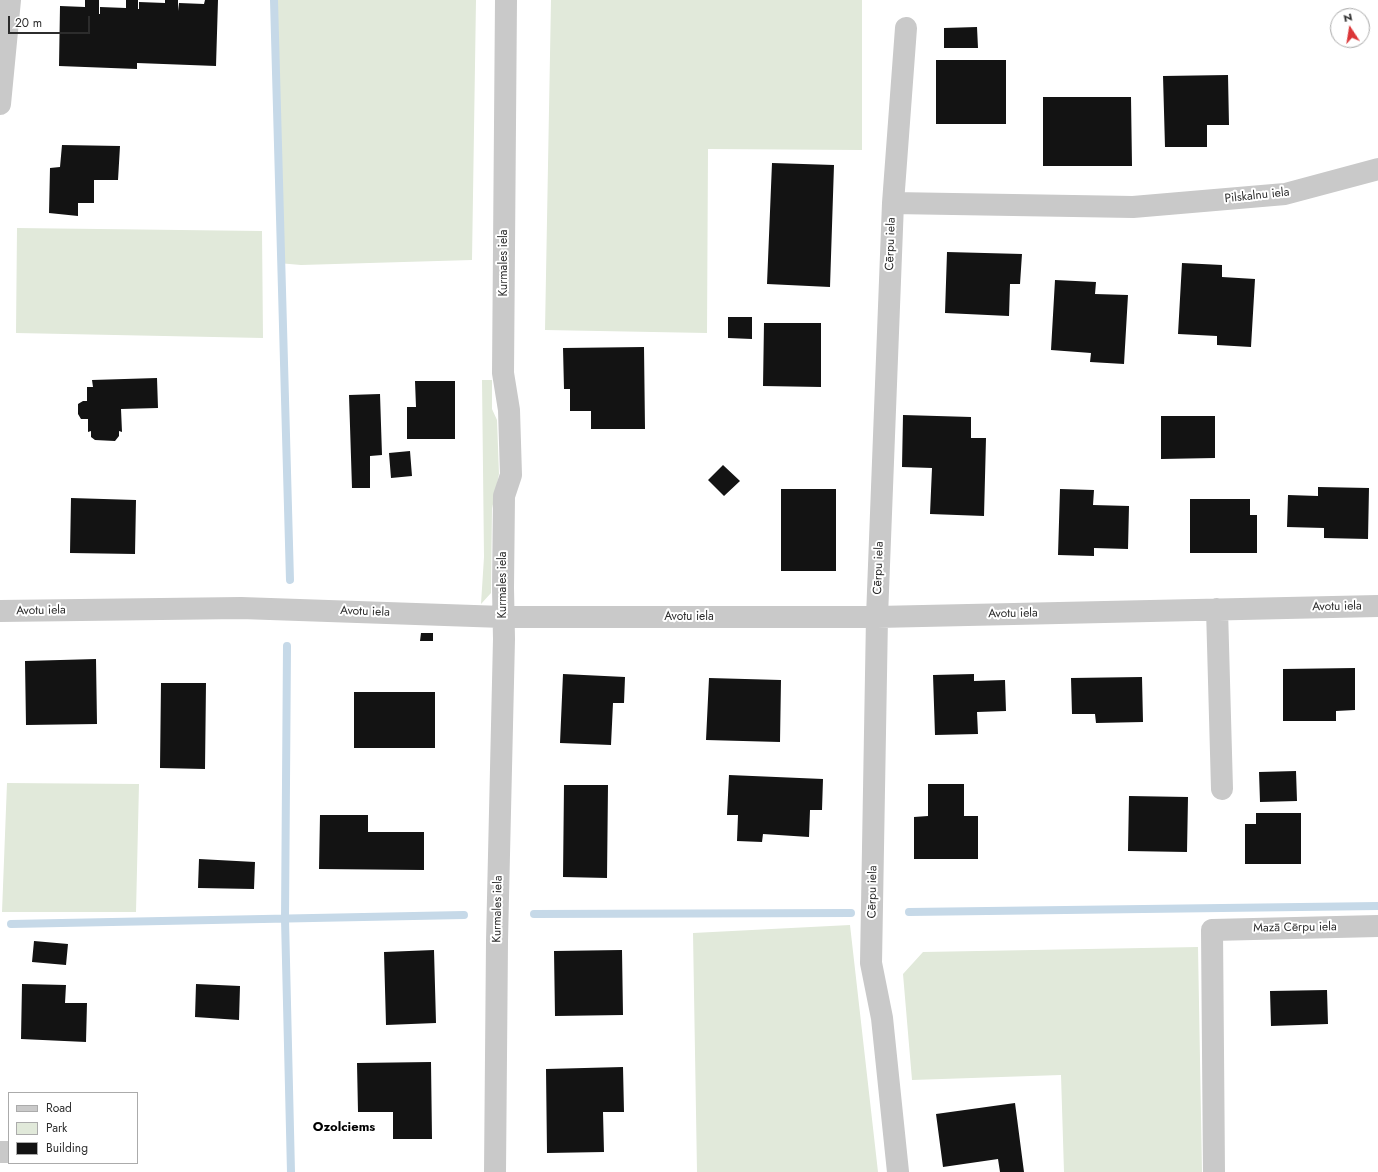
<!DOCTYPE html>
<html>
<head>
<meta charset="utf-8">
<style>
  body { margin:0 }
  #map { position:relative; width:1378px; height:1172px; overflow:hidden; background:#fff; font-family:Jost,sans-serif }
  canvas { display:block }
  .legend { position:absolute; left:8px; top:1092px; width:130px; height:72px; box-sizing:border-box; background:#fff; border:1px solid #ababab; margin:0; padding:5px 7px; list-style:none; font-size:12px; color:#2c2c2c }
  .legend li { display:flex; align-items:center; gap:8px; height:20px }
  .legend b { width:20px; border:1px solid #ababab }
  .north { position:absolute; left:1330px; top:8px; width:40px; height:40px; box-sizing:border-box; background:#fff; border:1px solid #ababab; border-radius:50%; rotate:348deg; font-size:11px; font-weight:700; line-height:16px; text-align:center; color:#2c2c2c }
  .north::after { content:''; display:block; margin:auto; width:14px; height:18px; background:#db3638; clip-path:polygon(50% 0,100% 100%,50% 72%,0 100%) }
  .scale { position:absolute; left:8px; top:16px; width:82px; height:18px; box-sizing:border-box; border:2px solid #2c2c2c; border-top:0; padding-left:5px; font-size:12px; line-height:14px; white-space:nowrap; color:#2c2c2c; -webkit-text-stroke:3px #fff; paint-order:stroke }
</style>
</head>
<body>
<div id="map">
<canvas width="1378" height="1172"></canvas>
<ul class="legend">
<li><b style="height:5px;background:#c9c9c9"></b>Road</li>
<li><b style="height:11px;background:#e1e9da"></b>Park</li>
<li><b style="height:11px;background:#131313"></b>Building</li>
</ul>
<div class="north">N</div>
<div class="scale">20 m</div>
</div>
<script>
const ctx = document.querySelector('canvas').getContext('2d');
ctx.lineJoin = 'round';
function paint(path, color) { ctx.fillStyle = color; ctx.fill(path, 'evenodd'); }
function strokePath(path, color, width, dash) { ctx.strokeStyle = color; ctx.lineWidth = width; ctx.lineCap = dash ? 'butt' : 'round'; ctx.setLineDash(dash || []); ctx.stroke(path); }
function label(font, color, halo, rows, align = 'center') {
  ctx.font = font + ' Jost,sans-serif'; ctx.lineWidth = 4; ctx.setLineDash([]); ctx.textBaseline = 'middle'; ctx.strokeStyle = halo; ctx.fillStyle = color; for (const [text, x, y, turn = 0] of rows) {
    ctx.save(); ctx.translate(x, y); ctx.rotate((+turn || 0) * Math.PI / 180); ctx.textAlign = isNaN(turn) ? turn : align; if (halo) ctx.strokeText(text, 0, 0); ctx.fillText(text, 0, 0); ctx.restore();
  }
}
const green = new Path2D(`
  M278 0H476L472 260 301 265 278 263Z
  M551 0H862V150L708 149 707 333 545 330Z
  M17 228 262 231 263 338 16 333Z
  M482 380H492V409L497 420 499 474 492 509 491 593 481 604 484 557Z
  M7 783 139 784 136 912H2Z
  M850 925 878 1172H697L693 933Z
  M1198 947 1202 1172H1064L1061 1075 912 1080 903 974 923 952Z`);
const stream = new Path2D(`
  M274 0 290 580
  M287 646 285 919 291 1172
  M909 912 1378 906
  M534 914 851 913
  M11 924 464 915`);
const building = new Path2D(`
  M85 0H99V14H100V7L126 8V0H138V9H139V2L165 3V0H178V11L179 3 204 4 205 0H218L216 66 137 63V69L59 66 60 6 85 7Z
  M977 27 978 48H944V28Z
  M936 60H1006V124H936Z
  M1228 75 1229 125H1207V147H1165L1163 76Z
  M1043 97H1131L1132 166H1043Z
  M62 145 120 146 118 180H94V203H78V216L49 213 50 168 60 167Z
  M772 163 834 165 830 287 767 284Z
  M947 252 1022 254 1020 284H1010L1009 316 945 313Z
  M1182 263 1222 265V277L1255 279 1251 347 1217 345V336L1178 334Z
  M1055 280 1096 282 1095 294 1128 295 1124 364 1090 362 1091 353 1051 350Z
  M728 317H752V339L728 338Z
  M764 323H821V387L763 386Z
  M644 347 645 429H591V411H570V389H564L563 348Z
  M157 378 158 408 121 409 122 432 119 431V436L115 441 95 440 91 437V431L88 432V419H81L78 414V404L83 401H87V387H93L92 380Z
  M415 381H455V439H407V407H416Z
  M380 394 382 455 370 456V488H352L349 395Z
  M903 415 971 417V438H986L984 516 930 514 932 468 902 467Z
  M1161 416H1215V458L1161 459Z
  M410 451 412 476 391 478 389 453Z
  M723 465 740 481 724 496 708 480Z
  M1318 487 1369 488 1368 539 1324 538V528L1287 527 1288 495 1318 496Z
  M781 489H836V571H781Z
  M1060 489 1094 490 1093 505 1129 506 1128 549 1094 548V556L1058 555Z
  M71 498 136 500 135 554 70 553Z
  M1190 499H1250V515H1257V553H1190Z
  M421 633H433V641H420Z
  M96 659 97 724 26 725 25 661Z
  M1355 668V710L1336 711V721H1283V669Z
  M563 674 625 677 624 703H613L611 745 560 743Z
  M974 674V681L1005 680 1006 711 977 712 978 734 935 735 933 675Z
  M1142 677 1143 722 1096 723 1095 714H1072L1071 678Z
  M709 678 781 680 780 742 706 740Z
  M161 683H206L205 769 160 768Z
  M354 692H435V748H354Z
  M1296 771 1297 801 1260 802 1259 772Z
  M729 775 823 779 822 810H810L809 837 763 834 762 842 737 841 738 815H727Z
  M928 784H964V816H978V859H914V817L928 816Z
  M564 785H608L607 878 563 877Z
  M1129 796 1188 797 1187 852 1128 851Z
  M1256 813H1301V864H1245V824H1256Z
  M320 815H368V832H424V870L319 869Z
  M199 859 255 862 254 889 198 888Z
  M34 941 68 944 66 965 32 962Z
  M434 950 436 1023 386 1025 384 952Z
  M622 950 623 1015 555 1016 554 951Z
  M22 984 66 985 65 1003H87L86 1042 21 1039Z
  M196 984 240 986 239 1020 195 1017Z
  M1327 990 1328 1024 1271 1026 1270 991Z
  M431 1062 432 1139H393V1112H358L357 1063Z
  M623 1067 624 1112H603L604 1152 547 1153 546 1069Z
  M1015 1103 1024 1172H1000L998 1159 943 1167 936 1114Z`);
const minor = new Path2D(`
  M0 104 10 0
  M893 203 906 28
  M1217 609 1222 789
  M0 611 241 608 503 617H877L1378 606
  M0 1152H9
  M495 1172 497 941 504 639 503 588 504 496 511 475 509 410 503 373 506 0
  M898 1172 882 1018 871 963 877 617 893 203 1133 207 1285 194 1378 169
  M1214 1172 1212 930 1378 926`);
const streetNames = [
  ["Pilskalnu iela",1257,196,-6],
  ["Cērpu iela",891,244,-88],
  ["Kurmales iela",504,263,-90],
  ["Cērpu iela",879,568,-88],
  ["Kurmales iela",503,585,-90],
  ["Avotu iela",1337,607,-1],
  ["Avotu iela",41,611,-1],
  ["Avotu iela",365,612,2],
  ["Avotu iela",1013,614,-1],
  ["Avotu iela",689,617],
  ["Cērpu iela",873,892,-89],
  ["Kurmales iela",498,909,-89],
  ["Mazā Cērpu iela",1295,928,-1]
];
const neighbourhoodNames = [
  ["Ozolciems",344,1128]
];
paint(green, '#e1e9da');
strokePath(stream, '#c6d9e8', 8);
paint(building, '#131313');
strokePath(minor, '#c9c9c9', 22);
label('12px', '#2c2c2c', '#fff', streetNames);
label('bold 13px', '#000', '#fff', neighbourhoodNames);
</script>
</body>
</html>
